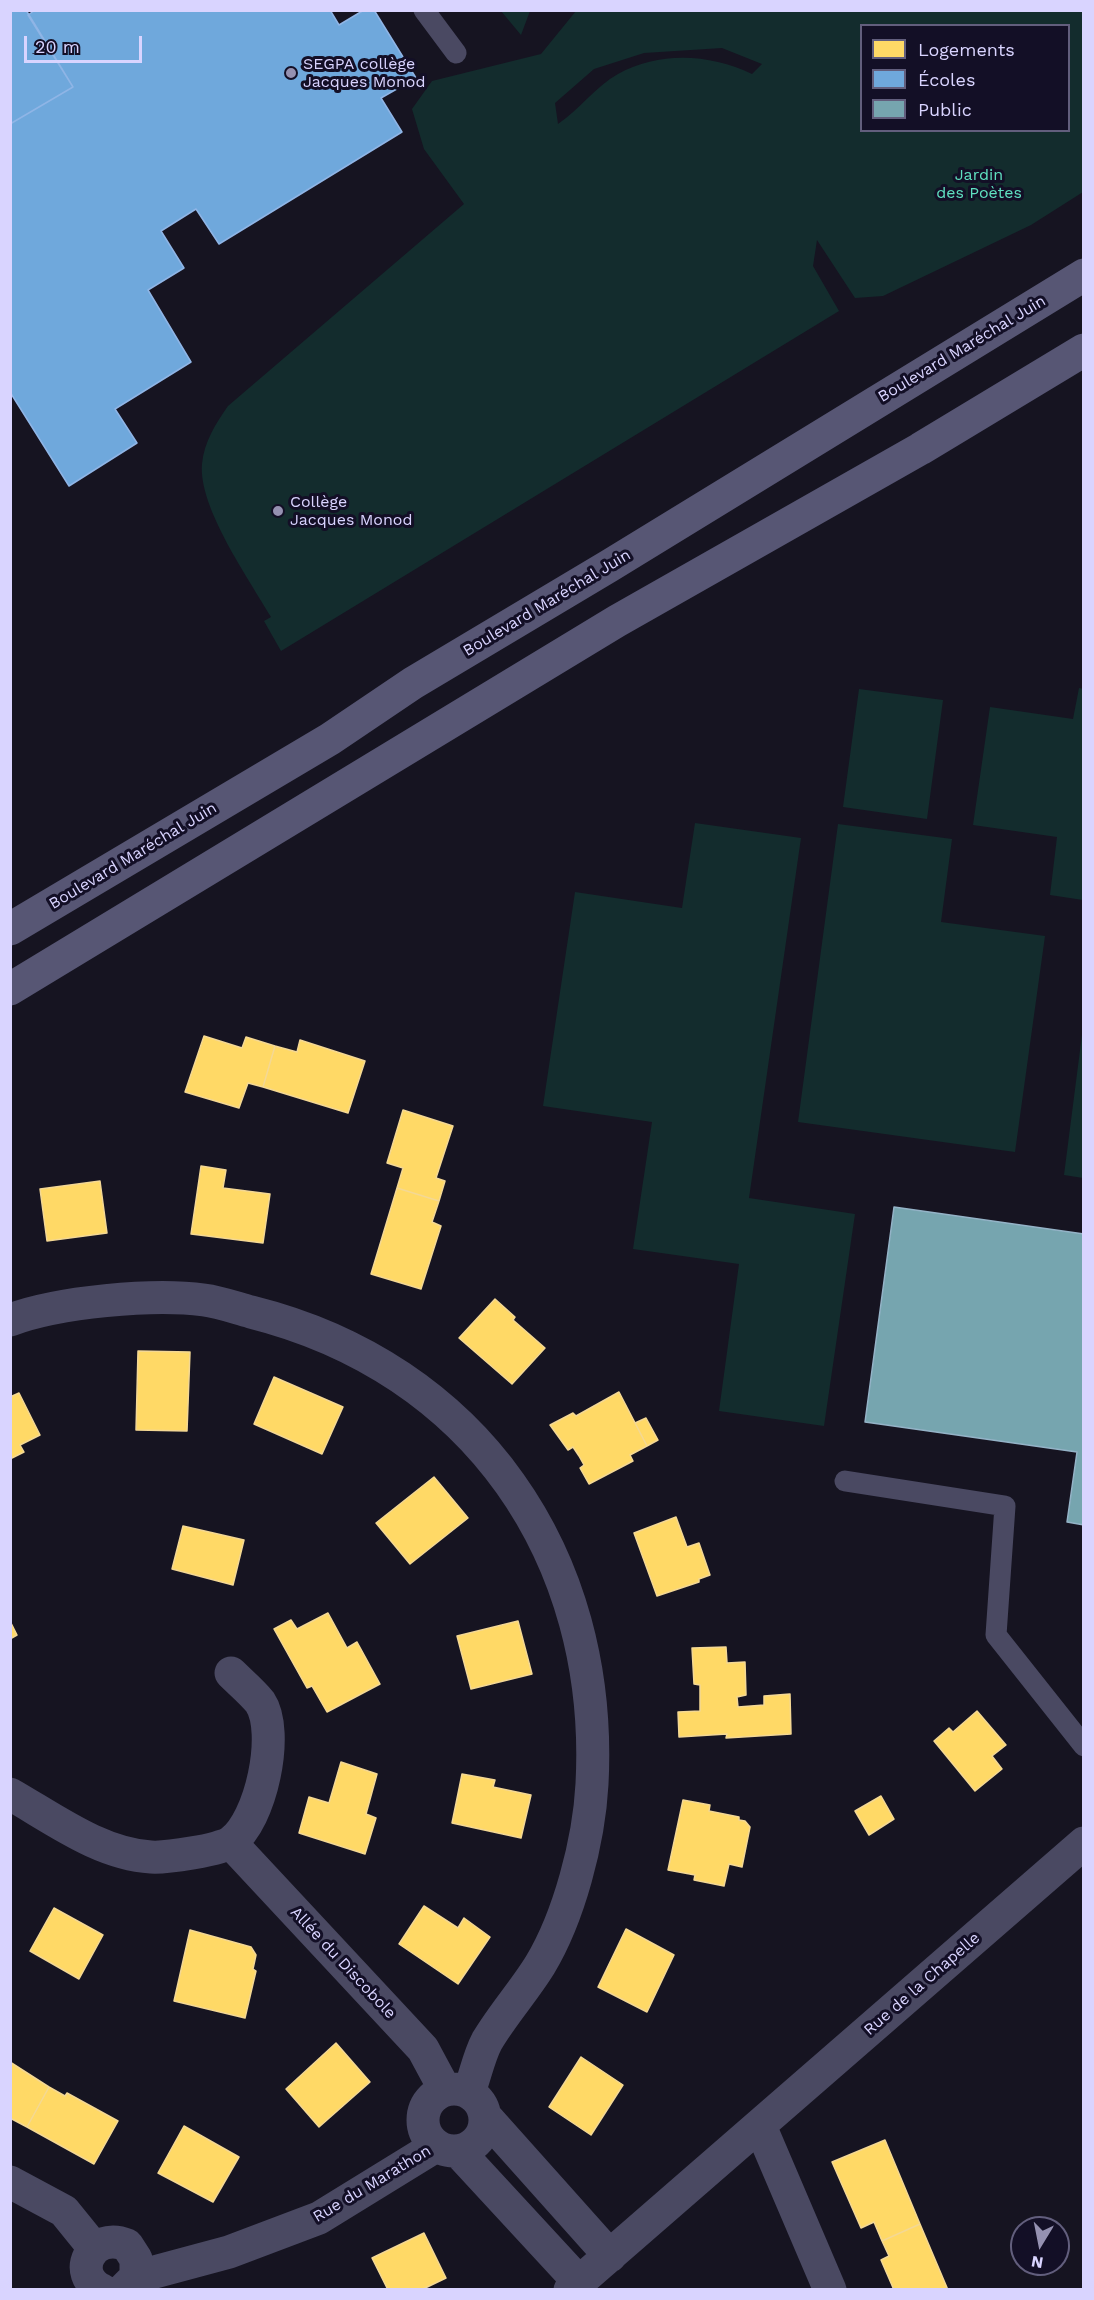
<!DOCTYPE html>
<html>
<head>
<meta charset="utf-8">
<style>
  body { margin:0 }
  #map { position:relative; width:1094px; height:2300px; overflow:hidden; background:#161421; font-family:"Work Sans",sans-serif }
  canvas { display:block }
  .frame { position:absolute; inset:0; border:12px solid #d9d4ff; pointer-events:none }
  .legend { position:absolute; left:860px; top:24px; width:210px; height:108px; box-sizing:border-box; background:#130f26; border:2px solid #625e7d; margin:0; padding:8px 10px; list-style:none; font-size:18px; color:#d9d4ff }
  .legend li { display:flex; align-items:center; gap:12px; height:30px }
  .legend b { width:30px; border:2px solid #625e7d }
  .north { position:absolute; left:1010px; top:2216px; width:60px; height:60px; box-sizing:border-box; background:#130f26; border:2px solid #625e7d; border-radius:50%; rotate:190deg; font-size:16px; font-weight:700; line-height:24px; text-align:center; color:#d9d4ff }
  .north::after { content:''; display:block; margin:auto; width:21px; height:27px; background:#9591b1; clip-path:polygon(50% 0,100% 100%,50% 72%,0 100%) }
  .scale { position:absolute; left:24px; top:36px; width:118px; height:27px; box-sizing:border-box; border:3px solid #d9d4ff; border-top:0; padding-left:8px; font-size:18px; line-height:21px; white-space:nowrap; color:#d9d4ff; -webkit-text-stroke:4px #130f26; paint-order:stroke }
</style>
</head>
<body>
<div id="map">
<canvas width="1094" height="2300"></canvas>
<div class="frame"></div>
<ul class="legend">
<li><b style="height:16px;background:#ffd966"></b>Logements</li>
<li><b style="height:16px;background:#6fa8dc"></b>Écoles</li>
<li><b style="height:16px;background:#76a5af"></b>Public</li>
</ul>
<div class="north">N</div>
<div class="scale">20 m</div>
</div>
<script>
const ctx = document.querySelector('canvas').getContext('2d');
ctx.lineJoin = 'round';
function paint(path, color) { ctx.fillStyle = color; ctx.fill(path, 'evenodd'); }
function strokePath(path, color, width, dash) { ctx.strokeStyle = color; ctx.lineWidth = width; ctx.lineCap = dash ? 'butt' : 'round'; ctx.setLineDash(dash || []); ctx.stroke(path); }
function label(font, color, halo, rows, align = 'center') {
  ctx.font = font + ' "Work Sans",sans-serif'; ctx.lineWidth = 6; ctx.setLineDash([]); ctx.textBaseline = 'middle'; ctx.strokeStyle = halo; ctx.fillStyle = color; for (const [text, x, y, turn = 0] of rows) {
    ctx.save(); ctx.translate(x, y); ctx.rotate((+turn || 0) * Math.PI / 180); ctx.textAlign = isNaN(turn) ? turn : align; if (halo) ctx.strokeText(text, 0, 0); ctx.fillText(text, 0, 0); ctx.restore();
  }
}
const green = new Path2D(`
  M501 11H530L521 35Z
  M576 11H1083V192L1031 225 883 296 855 298 817 240 813 266 839 311 281 651 264 621 271 617C249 579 198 507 202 464 204 442 216 423 228 406L464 204 424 149 412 109 432 81 541 54ZM862 26H1068V130H862ZM722 48 762 64 752 74C710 54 660 51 618 74 596 86 579 110 558 124L555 103 594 69 644 53Z
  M1079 688 1084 689 1083 900 1050 895 1057 837 973 825 990 707 1073 719Z
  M859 689 943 700 927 819 843 807Z
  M695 823 801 838 749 1198 855 1214 824 1426 719 1411 739 1264 633 1249 652 1122 543 1106 575 892 682 908Z
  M838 824 952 839 941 922 1045 936 1015 1152 798 1122Z
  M1083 1027 1084 1178H1083L1064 1175Z`);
const homes = new Path2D(`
  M204 1036 242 1048 246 1037 275 1046 263 1087 248 1083 239 1108 185 1092Z
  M300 1040 365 1061 348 1113 263 1087 275 1046 297 1052Z
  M403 1110 453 1126 436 1178 445 1181 439 1201 397 1188 403 1168 387 1163Z
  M201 1166 226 1170 223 1188 270 1194 263 1243 191 1234Z
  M100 1181 107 1233 47 1241 40 1189Z
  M397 1188 439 1201 432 1222 441 1226 421 1289 371 1274Z
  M495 1299 515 1317 513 1320 545 1348 512 1384 459 1338Z
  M138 1351 190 1352 187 1431 136 1430Z
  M274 1377 343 1407 322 1454 254 1424Z
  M619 1392 647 1446 630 1455 633 1461 589 1484 580 1468 584 1465 579 1456 573 1447 568 1450 550 1425 573 1413 576 1416Z
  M19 1393 40 1435 20 1445 24 1452 10 1459V1397Z
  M646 1418 658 1440 647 1446 635 1423Z
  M434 1477 468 1518 410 1564 376 1523Z
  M676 1517 687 1547 699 1543 710 1575 699 1579V1582L657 1596 634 1533Z
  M183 1526 244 1540 233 1585 172 1569Z
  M328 1613 347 1648 357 1642 380 1684 327 1712 312 1686 307 1688 274 1629 291 1620 297 1629Z
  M10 1621 17 1635 10 1639Z
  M518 1621 532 1674 471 1689 457 1636Z
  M726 1647 727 1663 745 1662 746 1695 737 1697 738 1707 764 1705V1696L790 1694 791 1734 726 1738 727 1734 679 1737 678 1712 700 1711V1685L694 1684 692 1648Z
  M977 1711 1006 1745 992 1756 1002 1769 975 1791 934 1741 949 1728 953 1732Z
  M341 1762 377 1774 366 1814 376 1818 365 1854 299 1833 309 1797 329 1803Z
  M462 1774 495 1780 493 1787 531 1795 521 1838 452 1823Z
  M881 1796 894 1819 869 1835 855 1811Z
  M683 1800 710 1805 709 1811 739 1817V1820L745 1821 750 1827 742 1867 729 1864 724 1886 694 1880 695 1875 668 1870Z
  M424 1906 458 1928 464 1918 490 1937 458 1984 399 1944Z
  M54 1908 103 1935 79 1979 30 1951Z
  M626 1929 674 1955 647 2012 598 1987Z
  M190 1930 251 1947 256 1955 253 1969 256 1971 245 2018 174 2001Z
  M336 2043 370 2082 319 2127 286 2089Z
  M581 2057 623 2085 591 2135 549 2107Z
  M10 2062 49 2087 27 2127 10 2118Z
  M49 2087 65 2096 67 2093 118 2121 94 2164 27 2127Z
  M184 2126 239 2157 213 2202 158 2173Z
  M885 2140 920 2224 882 2241 874 2222 861 2228 832 2162Z
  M920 2224 948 2290H894L881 2260 889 2256 882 2241Z
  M424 2233 446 2278 421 2290H388L372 2258Z`);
const schools = new Path2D(`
  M10 10H26L73 87 10 124Z
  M35 10H330L339 25 364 10H374L416 78 381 98 402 132 219 244 196 209 161 231 184 268 148 290 191 362 115 409 137 443 69 486 10 392V124L73 87 28 15Z`);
const public = new Path2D(`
  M894 1207 1084 1234V1525L1067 1522 1077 1452 865 1422Z`);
const service = new Path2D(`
  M424 10 456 53
  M845 1481 1005 1506 996 1635 1084 1746`);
const minor = new Path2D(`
  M10 1320C58 1302 153 1293 204 1300 220 1302 236 1308 251 1312 475 1368 604 1556 592 1784 589 1841 569 1917 540 1965 524 1991 503 2014 487 2041 479 2056 475 2076 469 2092
  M10 1794C54 1819 100 1854 151 1857 165 1858 221 1850 231 1842 261 1821 280 1732 260 1702 252 1692 240 1682 231 1673
  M231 1843 423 2049 445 2090
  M423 2120a31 31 0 1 1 62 0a31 31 0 1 1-62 0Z
  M485 2116 610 2256
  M760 2126 830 2290
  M458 2151 579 2282
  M10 2182 64 2211 94 2248
  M136 2277 229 2252 319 2218 436 2146
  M102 2290C70 2275 91 2230 127 2245L136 2259V2277L123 2290
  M570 2290 1084 1843`);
const secondary = new Path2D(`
  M10 929 330 739 413 683 609 566 1084 275
  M10 989 617 621 920 449 1084 350`);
const markers = [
  [291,73,6,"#9591b1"],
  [278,511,6,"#9591b1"]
];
const poiNames = [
  ["SEGPA collège",303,64],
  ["Jacques Monod",303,82],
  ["Collège",290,502],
  ["Jacques Monod",290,520]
];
const parkNames = [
  ["Jardin",979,175],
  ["des Poètes",979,193]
];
const streetNames = [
  ["Boulevard Maréchal Juin",962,349,-31],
  ["Boulevard Maréchal Juin",547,603,-31],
  ["Boulevard Maréchal Juin",133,856,-31],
  ["Allée du Discobole",343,1963,47],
  ["Rue de la Chapelle",922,1984,-41],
  ["Rue du Marathon",372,2184,-31]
];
paint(green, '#132c2d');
paint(homes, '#ffd966');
strokePath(homes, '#f4d894', 1.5);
paint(schools, '#6fa8dc');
strokePath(schools, '#8fb5e6', 1.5);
paint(public, '#76a5af');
strokePath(public, '#94b3c7', 1.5);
strokePath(service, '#4a4962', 21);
strokePath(minor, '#4a4962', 33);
strokePath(secondary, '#575674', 33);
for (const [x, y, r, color] of markers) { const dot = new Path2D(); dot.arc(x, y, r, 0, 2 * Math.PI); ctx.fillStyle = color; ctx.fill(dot); strokePath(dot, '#130f26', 2); }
label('16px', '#d9d4ff', '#130f26', poiNames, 'left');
label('16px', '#5fe0c0', '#130f26', parkNames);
label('16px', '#d9d4ff', '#130f26', streetNames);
</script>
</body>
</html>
